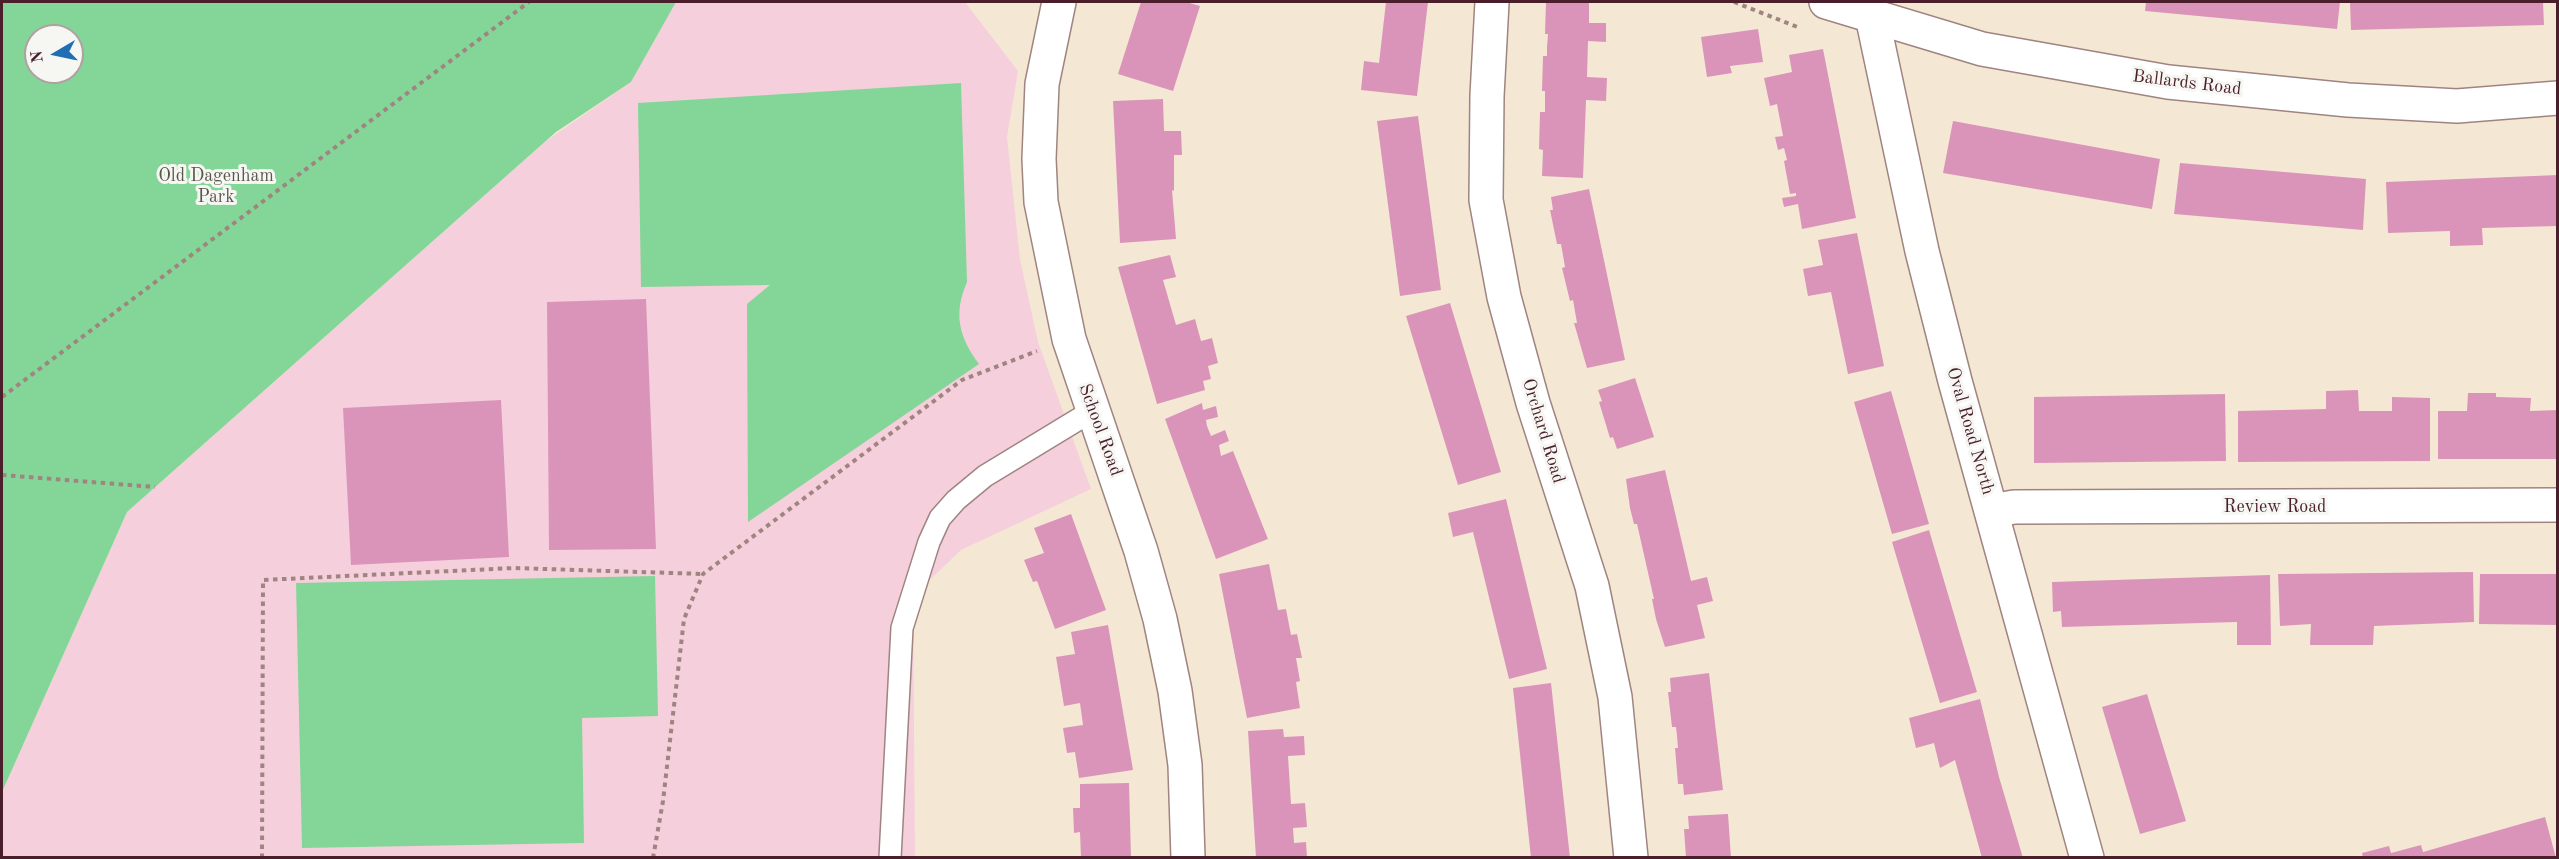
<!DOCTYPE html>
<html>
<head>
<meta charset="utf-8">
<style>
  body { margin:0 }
  #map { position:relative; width:2559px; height:859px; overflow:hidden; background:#f4e8d5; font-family:"Old Standard TT",serif }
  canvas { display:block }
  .frame { position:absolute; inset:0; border:3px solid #4a1f2b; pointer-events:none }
  .north { position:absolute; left:24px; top:24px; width:60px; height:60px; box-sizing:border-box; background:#f6f6f2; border:2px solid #b1a0a2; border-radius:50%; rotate:261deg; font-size:16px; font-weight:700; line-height:24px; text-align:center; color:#4a1f2b }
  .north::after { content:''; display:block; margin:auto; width:21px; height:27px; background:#1f6fb2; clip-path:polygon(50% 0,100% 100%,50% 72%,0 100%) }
</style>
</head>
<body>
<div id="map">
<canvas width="2559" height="859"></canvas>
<div class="frame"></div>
<div class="north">N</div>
</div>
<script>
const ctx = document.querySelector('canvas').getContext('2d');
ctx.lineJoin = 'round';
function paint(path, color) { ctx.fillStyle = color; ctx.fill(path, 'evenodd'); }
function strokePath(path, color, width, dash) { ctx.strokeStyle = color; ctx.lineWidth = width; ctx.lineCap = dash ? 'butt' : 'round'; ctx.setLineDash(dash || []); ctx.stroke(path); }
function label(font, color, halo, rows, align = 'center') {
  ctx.font = font + ' "Old Standard TT",serif'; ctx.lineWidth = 6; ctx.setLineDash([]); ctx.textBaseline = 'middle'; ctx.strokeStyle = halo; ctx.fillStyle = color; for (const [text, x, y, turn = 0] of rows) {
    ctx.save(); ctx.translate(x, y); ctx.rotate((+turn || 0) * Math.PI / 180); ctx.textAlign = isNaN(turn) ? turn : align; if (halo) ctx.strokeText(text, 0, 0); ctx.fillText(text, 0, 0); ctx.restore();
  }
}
const built = new Path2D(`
  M676 2H965L1018 71 1007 137 1020 259 1038 342 1091 489 961 550 913 596 915 857 2 858V792L127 512 546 141 631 82Z`);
const green = new Path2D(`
  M2 2H676L631 82 556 132 127 512 2 792ZM36 36H72V72H36Z
  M961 83 967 282C953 314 959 337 979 364L748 522 747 304 770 285 641 287 638 103Z
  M655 576 658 716 582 718 584 843 302 848 296 583Z`);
const building = new Path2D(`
  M1141 2H1186L1200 6 1173 91 1118 74Z
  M1386 2H1428L1417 96 1361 90 1364 61 1379 63Z
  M1546 2H1589V23H1606V42L1588 41 1587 77 1607 78 1606 101 1586 100 1583 178 1542 176 1543 150 1539 149 1540 112H1545V91H1542L1543 56H1547V47L1548 34H1545Z
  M2146 2H2340L2337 29 2145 11Z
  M2350 2H2543L2544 25 2351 30Z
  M1758 29 1763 62 1730 66 1732 73 1707 77 1701 37Z
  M1823 49 1856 218 1802 229 1798 204 1784 207 1782 198 1796 196V193L1790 194 1784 161 1787 160 1784 148 1778 150 1775 137 1783 136 1777 104 1770 106 1764 78 1792 72 1789 55Z
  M1163 99 1164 131H1181L1182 155H1174V191L1172 190 1176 239 1120 243 1113 101Z
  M1418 116 1441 290 1400 296 1377 121Z
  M1953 121 2160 159 2152 209 1943 173Z
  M2180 163 2366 179 2363 230 2174 214Z
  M2558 175V226L2482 228 2483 245 2450 246V231L2388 233 2386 182Z
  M1589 189 1625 360 1587 368 1574 323H1577L1573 300 1570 301 1562 268 1565 267 1561 244H1557L1550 210H1553L1551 197Z
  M1857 233 1884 366 1848 374 1831 292 1808 296 1803 269 1823 265 1818 240Z
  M1170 255 1176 277 1163 280 1176 325 1195 319 1201 341 1212 338 1218 363 1208 366 1211 379 1203 381 1205 390 1157 404 1118 267Z
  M646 299 656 549 549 550 547 302Z
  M1450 303 1501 472 1458 485 1406 316Z
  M1635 378 1654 437 1617 449 1613 437 1610 438 1599 402 1602 401 1598 390Z
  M2358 390 2359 411H2392V397L2430 398V461L2238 462V411L2326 409V391Z
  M1891 391 1929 524 1892 534 1854 402Z
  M2468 393H2496V397L2531 398 2530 411 2558 410V459H2438V411H2467Z
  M2225 394 2226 461 2034 463V397Z
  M501 400 509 557 351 565 343 408Z
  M1202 403 1203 410 1216 406 1218 417 1206 420 1207 426 1211 436 1225 430 1229 441 1219 445 1221 456 1233 451 1268 539 1216 559 1165 419Z
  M1665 470 1691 581 1707 577 1713 601 1697 605 1705 638 1665 647 1656 619 1652 599H1654L1637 524H1634L1630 508 1626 479Z
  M1506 499 1547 669 1509 679 1473 532 1453 537 1448 513Z
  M1071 514 1106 610 1055 629 1037 581 1033 582 1024 560 1044 553 1034 528Z
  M1929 530 1977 692 1940 703 1892 542Z
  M1269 564 1278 610 1286 609 1291 635 1297 634 1302 658H1296L1300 681 1296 682 1300 708 1247 718 1219 574Z
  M2473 572 2474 622 2374 626 2373 645H2310L2311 624 2280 626 2278 574Z
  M2480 574H2558V625L2479 624Z
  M2270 575 2271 645H2237V622L2062 627 2061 611 2053 612 2052 582Z
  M1108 625 1133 770 1079 778 1075 752 1067 753 1063 728 1083 725 1080 703 1064 706 1056 657 1075 654 1071 632Z
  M1709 673 1723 790 1684 795 1683 784H1678L1675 748H1678L1677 736 1676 727H1672L1668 692H1671L1670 678Z
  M1551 683 1570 858H1531L1513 688Z
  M2147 694 2186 821 2140 834 2102 707Z
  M1980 699 1999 777 2023 858H1982L1955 760 1940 768 1934 743 1916 748 1909 718Z
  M1283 729 1284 737 1304 736 1305 755 1288 756 1291 804 1305 803 1307 827 1293 828 1294 843 1306 842 1307 858H1256L1248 731Z
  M1129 783 1131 858H1081L1080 832 1074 833 1073 808H1080V784Z
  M1728 814 1731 858H1686L1684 829H1689L1688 816Z
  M2545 817 2556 858H2363L2362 853 2389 846 2391 853 2421 845 2423 852Z`);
const path = new Path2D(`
  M1734 2 1800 28
  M2 397 529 2
  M2 475 155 487
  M262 858 263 580 514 568 703 574
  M653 858 663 801 684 619 703 574 962 380 1037 351`);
const lane = new Path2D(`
  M890 858 902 628 929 542 940 518 956 500 985 476 1092 411`);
const street = new Path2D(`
  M1059 2 1042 84 1039 159 1041 202 1069 339 1141 551 1160 619 1175 691 1185 765 1188 858
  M1492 2 1487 96 1486 200 1504 297 1533 403 1592 586 1615 697 1631 858
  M1869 2 1922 251 1955 381 2087 858
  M1992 511 2014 507 2558 505`);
const secondary = new Path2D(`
  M1826 2 1982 49 2168 82 2348 100 2457 106 2558 98`);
const streetNames = [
  ["Ballards Road",2187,83,7],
  ["School Road",1100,430,70],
  ["Orchard Road",1543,431,73],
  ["Oval Road North",1970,431,74],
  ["Review Road",2275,507]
];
const parkNames = [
  ["Old Dagenham",216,176],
  ["Park",216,197]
];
paint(built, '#f5cfdc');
paint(green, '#84d698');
paint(building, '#db94b9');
strokePath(lane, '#9f8480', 24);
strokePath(street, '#9f8480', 36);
strokePath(secondary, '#9f8480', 36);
strokePath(path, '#9f8480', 4, [4.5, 4.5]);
strokePath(lane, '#fff', 21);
strokePath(street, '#fff', 33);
strokePath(secondary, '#fff', 33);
label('18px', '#4a1f2b', '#f6f6f2', streetNames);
label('18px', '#5b564c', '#f6f6f2', parkNames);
</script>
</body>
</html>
